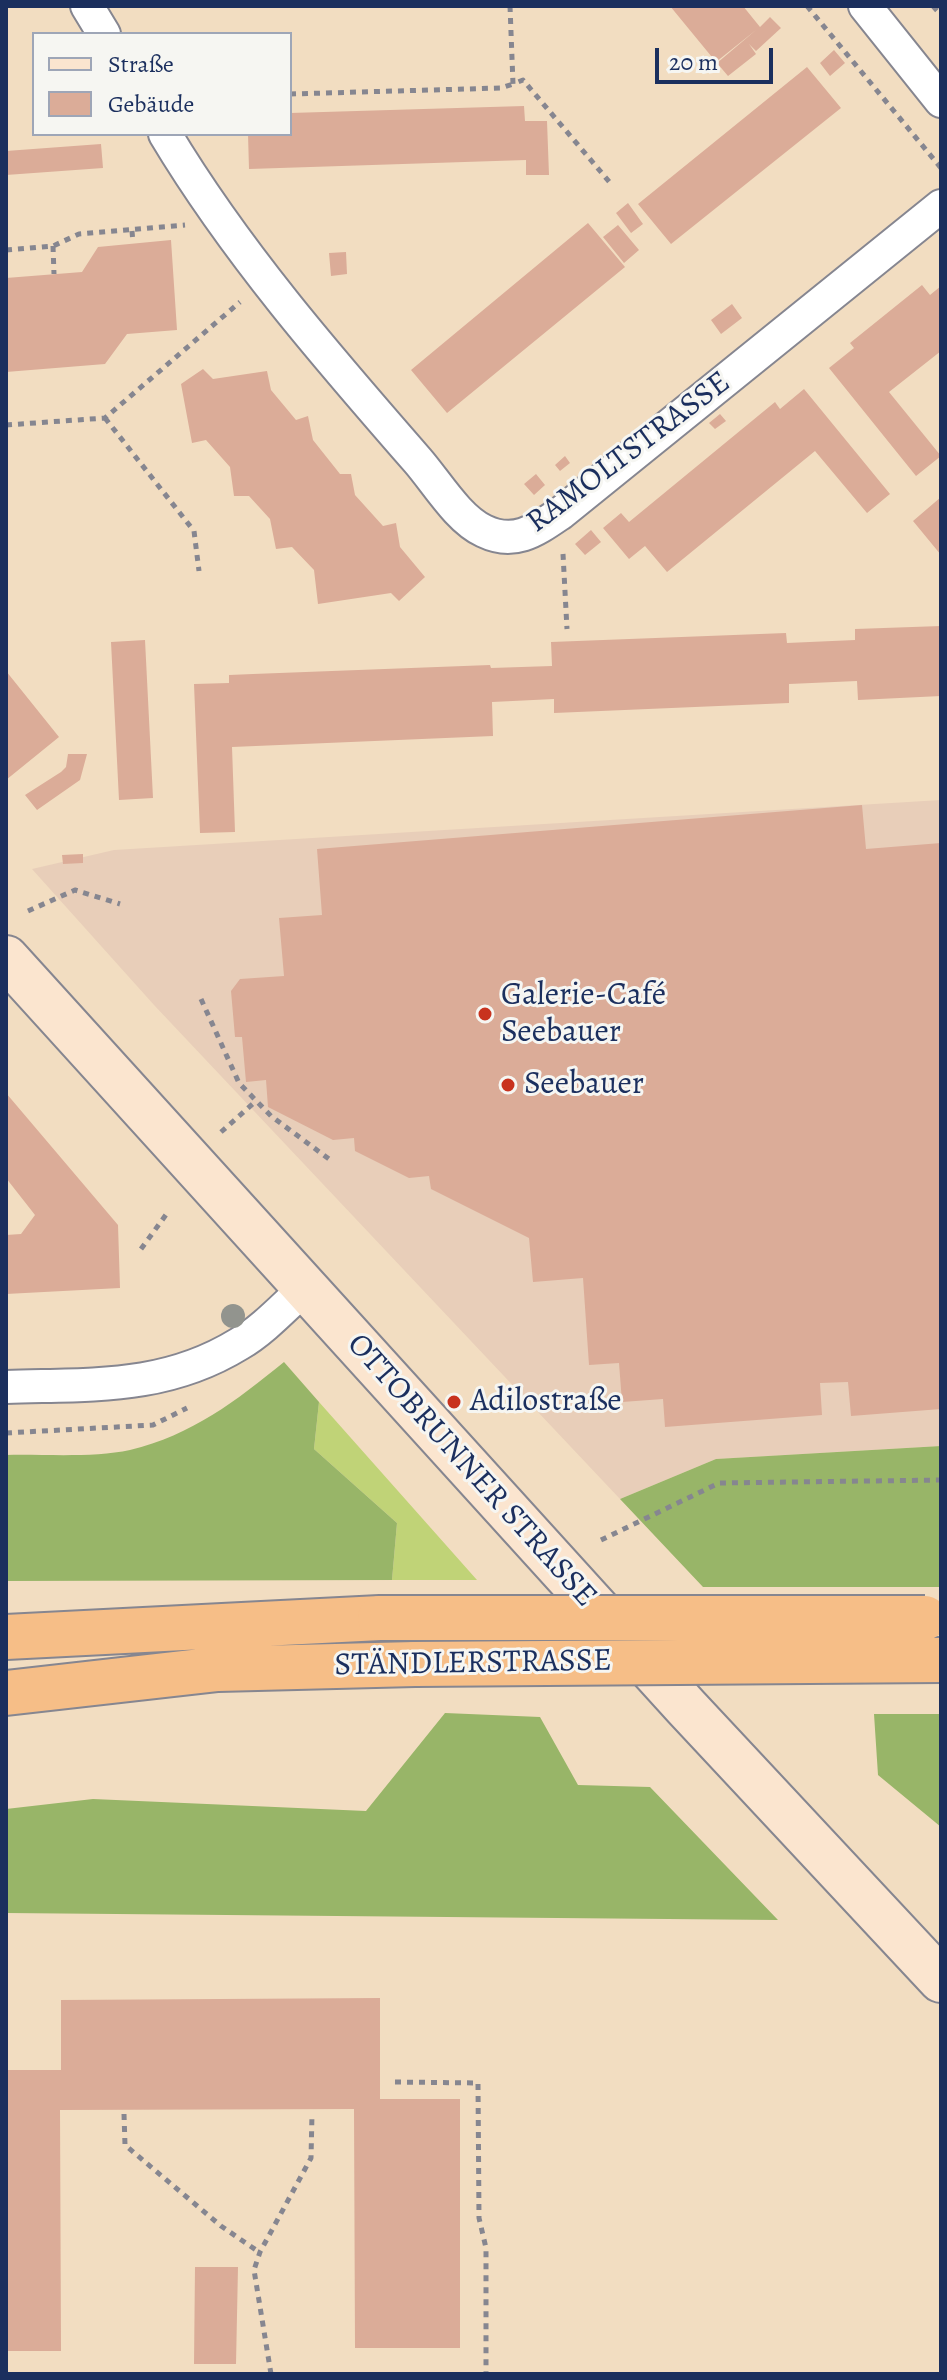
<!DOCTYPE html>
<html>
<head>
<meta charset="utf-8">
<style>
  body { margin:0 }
  #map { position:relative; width:947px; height:2380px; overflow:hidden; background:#f2ddc1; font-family:Alegreya,serif }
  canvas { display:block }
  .frame { position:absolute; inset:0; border:8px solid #1b2f5e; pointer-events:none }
  .legend { position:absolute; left:32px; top:32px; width:260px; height:104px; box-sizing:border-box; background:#f6f6f2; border:2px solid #9ea6b7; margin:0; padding:10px 14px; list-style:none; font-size:24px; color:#1b2f5e }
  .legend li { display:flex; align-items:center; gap:16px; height:40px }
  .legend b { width:40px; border:2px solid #9ea6b7 }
  .scale { position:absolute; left:655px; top:48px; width:118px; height:36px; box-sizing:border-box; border:4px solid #1b2f5e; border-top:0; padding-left:10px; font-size:24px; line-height:28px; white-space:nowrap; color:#1b2f5e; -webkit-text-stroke:6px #f6f6f2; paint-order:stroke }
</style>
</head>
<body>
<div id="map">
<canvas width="947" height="2380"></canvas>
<div class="frame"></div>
<ul class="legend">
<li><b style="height:10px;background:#fbe5cf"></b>Straße</li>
<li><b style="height:22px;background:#dbac98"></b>Gebäude</li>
</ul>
<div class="scale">20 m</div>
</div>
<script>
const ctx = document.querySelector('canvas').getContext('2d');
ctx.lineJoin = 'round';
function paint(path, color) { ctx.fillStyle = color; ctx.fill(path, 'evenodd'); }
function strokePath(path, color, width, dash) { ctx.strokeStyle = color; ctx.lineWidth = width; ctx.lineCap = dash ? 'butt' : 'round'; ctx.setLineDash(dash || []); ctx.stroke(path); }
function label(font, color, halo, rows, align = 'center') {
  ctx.font = font + ' Alegreya,serif'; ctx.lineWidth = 6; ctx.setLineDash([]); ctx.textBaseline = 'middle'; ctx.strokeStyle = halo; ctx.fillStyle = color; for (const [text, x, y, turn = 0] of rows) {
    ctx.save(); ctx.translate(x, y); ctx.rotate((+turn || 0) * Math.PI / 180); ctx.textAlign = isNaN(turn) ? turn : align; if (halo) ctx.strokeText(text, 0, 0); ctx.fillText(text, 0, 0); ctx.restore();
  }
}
const built = new Path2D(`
  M941 800V1446L716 1459 620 1499 154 1005 32 869 114 850Z`);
const green = new Path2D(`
  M319 1402 477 1580H392L397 1523 314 1449Z`);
const forest = new Path2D(`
  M284 1362 319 1402 314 1449 397 1523 392 1580 6 1581V1455C44 1454 94 1458 130 1450 192 1435 236 1401 284 1362Z
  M941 1446V1587H703L620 1499 716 1459Z
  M445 1713 540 1717 578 1785 650 1787 778 1920 6 1913V1809L93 1799 366 1811Z
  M874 1714H941V1827L878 1775Z`);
const building = new Path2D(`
  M670 6H743L760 27 770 17 781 28 756 51 749 44 756 54 728 76 717 63 756 30 716 62Z
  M834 50 845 63 830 76 820 63Z
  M807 67 841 108 671 244 638 204Z
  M524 106 525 121H547L549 175H526V160L249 169 248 134H290V113Z
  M101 144 103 168 6 175V151Z
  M628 203 643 224 631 233 616 213Z
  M588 223 625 267 447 413 411 370Z
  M618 225 639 250 624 263 603 237Z
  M171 240 177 330 127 334 105 364 6 372V278L82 272 98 247Z
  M346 252 347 274 331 276 329 253Z
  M922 285 930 295 941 286V351L889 392 941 456 916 476 829 368 854 348 850 343Z
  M732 304 742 318 721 334 711 320Z
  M203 369 213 379 267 371 271 390 296 420 308 416 313 440 340 474H351L355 495 383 526 396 523 400 547 425 577 399 601 391 593 318 604 314 570 292 547 276 549 270 519 249 496H234L230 467 206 440 192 443 181 384Z
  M804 389 890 494 867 513 815 451 667 572 645 546 629 559 603 528 621 513 629 522 775 402 780 409Z
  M720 414 726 421 715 429 709 423Z
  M565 456 570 463 560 471 555 465Z
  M536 474 545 485 534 495 524 484Z
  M941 497V555L913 521Z
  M591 530 601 542 585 555 575 544Z
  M941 626V696L858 700 857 681 789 684V703L554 713V699L492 702 493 736 232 747 235 832 200 833 194 684 229 683V675L253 674 490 665 491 668 552 666 551 642 786 633 787 643 855 640V629Z
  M145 640 153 798 119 800 111 642Z
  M6 671 59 737 6 780Z
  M68 754H87L80 780 37 810 25 795 61 772 66 767Z
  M862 805 866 849 941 843V1409L851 1416 848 1382 820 1383 822 1415 665 1427 663 1399 622 1402 619 1363 589 1365 583 1278 533 1282 529 1238 431 1189 429 1176 409 1178 355 1151 354 1138 333 1140 268 1107 266 1080 246 1082 242 1037H235L231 991 240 979 284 976 279 918 322 915 317 849Z
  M83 854V863L63 864 62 855Z
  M6 1093 118 1225 120 1288 6 1294V1235L21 1234 35 1215 6 1178Z
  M380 1998V2099H460V2348H355L354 2109 60 2110 61 2351H6V2070H61V2000Z
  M195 2267H238L236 2364H194Z`);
const path = new Path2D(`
  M510 6 513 84 523 80 612 185
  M807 6 941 168
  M933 6 941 15
  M290 94 501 88 513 84
  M132 231 133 243
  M53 246 54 274
  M6 250 53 246 79 234 185 225
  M105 418 194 531 199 571
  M6 425 105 418 240 302
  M563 554 567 629
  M28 911 75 890 120 904
  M201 999 239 1083 271 1116 329 1159
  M221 1132 256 1101
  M141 1249 168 1212
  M6 1433 153 1425 187 1408
  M601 1540 719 1483 941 1480
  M395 2082 478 2083 479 2218 486 2248V2374
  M124 2114 125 2145 221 2226 259 2252
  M271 2374 254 2270 260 2252 311 2158 312 2114`);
const minor = new Path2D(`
  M87 6 104 34
  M865 6 941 101
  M165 134C235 251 328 358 418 461 437 483 458 519 484 531 515 546 536 530 561 513L941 206
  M6 1387C91 1384 164 1390 239 1344 263 1330 284 1307 305 1288`);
const secondary = new Path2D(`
  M6 958 686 1707 941 1980`);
const trunk = new Path2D(`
  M6 1637 380 1618
  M6 1693 218 1669 415 1664`);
const trunkBridge = new Path2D(`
  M380 1618H925
  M415 1664 941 1660`);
const trees = [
  [233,1316]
];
const markers = [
  [485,1014,8,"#c8321e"],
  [508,1085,8,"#c8321e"],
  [454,1402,8,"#c8321e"]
];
const streetNames = [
  ["RAMOLTSTRASSE",629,453,-37],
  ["OTTOBRUNNER STRASSE",471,1471,48],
  ["STÄNDLERSTRASSE",473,1664,-1]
];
const poiNames = [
  ["Galerie-Café",501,996],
  ["Seebauer",501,1033],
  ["Seebauer",524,1085],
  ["Adilostraße",470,1402]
];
paint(built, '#e8ceb9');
paint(green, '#c0d377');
paint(forest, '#98b568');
paint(building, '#dbac98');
strokePath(minor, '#868690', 36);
strokePath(secondary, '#868690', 48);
strokePath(trunk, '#868690', 48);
strokePath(path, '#868690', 5, [6, 6]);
strokePath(minor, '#fff', 32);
strokePath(secondary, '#fbe5cf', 44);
strokePath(trunk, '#f6be87', 44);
strokePath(trunkBridge, '#868690', 48, []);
strokePath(trunkBridge, '#f6be87', 44);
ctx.fillStyle = '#92948e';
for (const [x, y] of trees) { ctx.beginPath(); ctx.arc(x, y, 12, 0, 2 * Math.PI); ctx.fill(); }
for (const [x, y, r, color] of markers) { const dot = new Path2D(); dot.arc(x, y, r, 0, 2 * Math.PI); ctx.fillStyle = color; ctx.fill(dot); strokePath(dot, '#f6f6f2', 3); }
label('32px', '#1b2f5e', '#f6f6f2', streetNames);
label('32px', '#1b2f5e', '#f6f6f2', poiNames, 'left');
</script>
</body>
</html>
